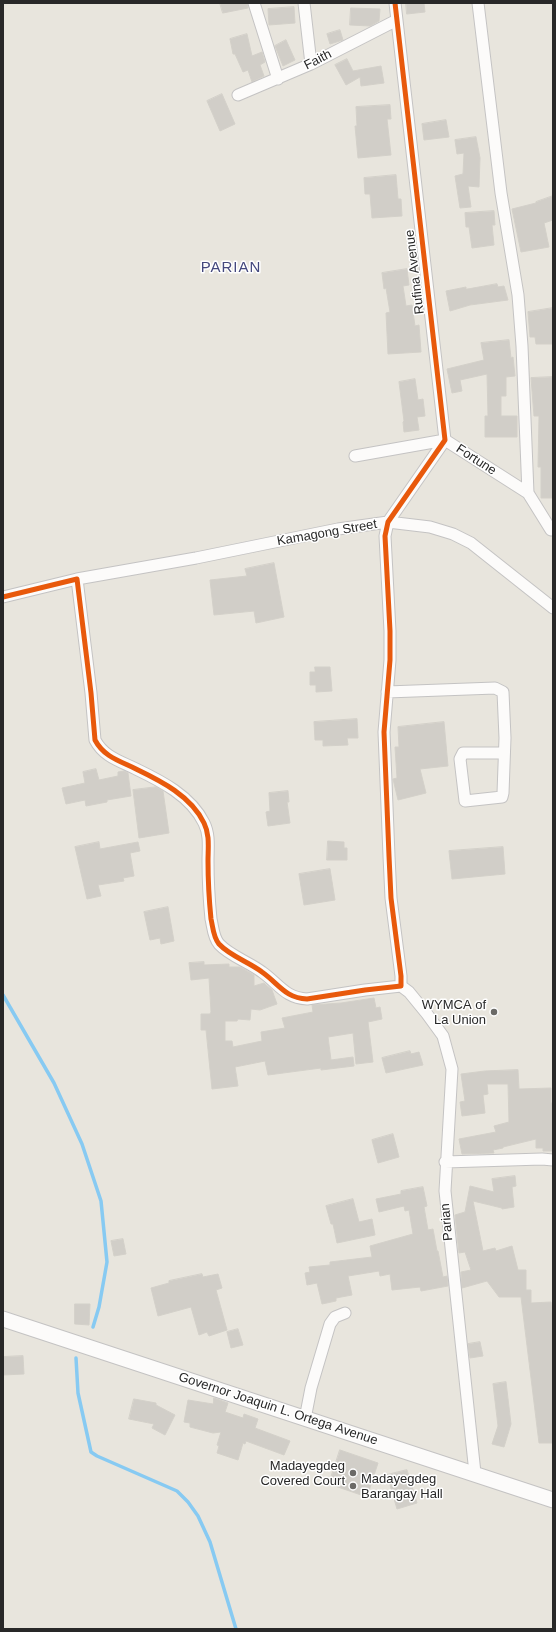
<!DOCTYPE html>
<html>
<head>
<meta charset="utf-8">
<style>
  body { margin:0 }
  #map { position:relative; width:556px; height:1632px; overflow:hidden; background:#e8e5dd; font-family:Helvetica,sans-serif }
  canvas { display:block }
  .frame { position:absolute; inset:0; border:4px solid #282828; pointer-events:none }
</style>
</head>
<body>
<div id="map">
<canvas width="556" height="1632"></canvas>
<div class="frame"></div>
</div>
<script>
const ctx = document.querySelector('canvas').getContext('2d');
ctx.lineJoin = 'round';
function strokePath(path, color, width, dash) { ctx.strokeStyle = color; ctx.lineWidth = width; ctx.lineCap = dash ? 'butt' : 'round'; ctx.setLineDash(dash || []); ctx.stroke(path); }
function paint(path, color) { ctx.fillStyle = color; ctx.fill(path, 'evenodd'); }
function label(font, color, halo, rows, align = 'center') {
  ctx.font = font + ' Helvetica,sans-serif'; ctx.lineWidth = 3; ctx.setLineDash([]); ctx.textBaseline = 'middle'; ctx.strokeStyle = halo; ctx.fillStyle = color; for (const [text, x, y, turn = 0] of rows) {
    ctx.save(); ctx.translate(x, y); ctx.rotate((+turn || 0) * Math.PI / 180); ctx.textAlign = isNaN(turn) ? turn : align; if (halo) ctx.strokeText(text, 0, 0); ctx.fillText(text, 0, 0); ctx.restore();
  }
}
const stream = new Path2D(`
  M3 995 54 1083 82 1144 101 1201 107 1262 99 1307 93 1327
  M76 1358 78 1393 91 1452 97 1456 177 1491 188 1502 198 1516 210 1542 236 1629`);
const building = new Path2D(`
  M220 3H247L248 8 223 13Z
  M406 3H424L425 12 407 14Z
  M294 7 295 23 269 25 268 9Z
  M351 8 380 9 379 21 370 26 350 25Z
  M340 30 343 40 330 44 327 34Z
  M247 34 252 56 262 52 265 62 260 65 264 76 252 82 248 70 243 72 235 54H233L230 39Z
  M286 40 295 60 283 66 275 46Z
  M347 59 353 71 381 66 384 83 361 86 360 77 346 85 335 65Z
  M222 94 235 124 220 131 207 101Z
  M390 105 391 119H387L391 155 358 158 355 126H357L356 107Z
  M446 120 449 137 424 140 422 124Z
  M476 137 480 158 479 187 468 186 471 207 460 208 455 176 463 174 464 153 457 154 455 140Z
  M396 175 398 199H401L402 216 372 218 370 194H365L364 178Z
  M553 196V220L544 223 549 247 521 252 512 209 536 203V202Z
  M494 211 495 225H492L494 245 472 248 469 227H466L465 213Z
  M407 269 409 285 403 286 406 306 412 305 415 326 419 325 421 352 388 354 386 313 390 312 386 288 384 289 382 273Z
  M497 284 498 287 504 286 508 300 470 305 450 311 446 291 466 287V289Z
  M553 308V344H536L535 337H530L528 312Z
  M509 340 511 358 513 357 515 376 506 377V396H501V416H517V437H485V416H488L487 374 460 380 462 391 452 393 447 369 484 360 481 343Z
  M553 377V498H541V467H538L539 416H534L531 378Z
  M415 379 418 400 423 399 425 416 417 417 419 430 404 432 403 422 404 421 399 382Z
  M274 563 284 617 256 623 254 611 214 615 210 580 247 576 245 569Z
  M315 667H330L332 691 316 692V685H310V672H315Z
  M357 719 358 738H347L348 745 323 746V740H315L314 722Z
  M444 722 448 766 420 769 426 793 398 800 393 779 397 778 395 747H399L398 727Z
  M96 769 99 780 118 776V772L124 771 128 773 131 796 107 800V802L86 806 85 800 66 804 62 788 85 783 83 772Z
  M156 787 163 791 169 833 139 838 133 790Z
  M288 791 289 802H287L290 823 268 826 266 812 270 811 269 793Z
  M328 841 344 842V848H347V860H327Z
  M99 842 100 849 138 842 140 851 130 853 134 876 123 878 124 881 98 885 101 896 87 899 75 847Z
  M503 847 505 874 452 879 449 851Z
  M330 869 335 900 304 905 299 874Z
  M168 907 174 941 161 944 160 938 150 940 144 912Z
  M204 962V965L229 964V967H240L254 975V986L264 983 272 990 277 1004 260 1010 251 1009 250 1020 238 1019 237 1021H225V1041H232L233 1047 262 1041 261 1032 285 1028 282 1018 313 1012 312 1005 341 1003 374 998 376 1008 380 1007 382 1019 368 1022 373 1062 356 1064 353 1033 328 1037 331 1060 353 1057 354 1066 321 1070V1068L268 1075 265 1061 235 1067 238 1086 212 1089 206 1030H201V1014H210L211 1012 209 978 191 980 189 963Z
  M410 1051 411 1054 419 1052 423 1065 386 1073 382 1058Z
  M518 1070 519 1089 551 1088V1103H553V1151H543V1148H536V1139L503 1147V1148L493 1150 494 1153 462 1154 459 1139 496 1132 494 1126 509 1122 508 1084H487L488 1094 483 1095 485 1113 462 1116 460 1102 465 1101 461 1074 485 1071Z
  M393 1134 399 1157 378 1163 372 1140Z
  M515 1176 516 1186 512 1187 514 1207 502 1209V1208L473 1201 483 1251 495 1248 496 1251 512 1246 518 1270H526V1290H531V1303L551 1302 553 1323V1443H539L521 1297H499L487 1281 462 1288 461 1272 471 1270 465 1252 459 1253 455 1215 465 1212 470 1186 494 1192 492 1179Z
  M423 1187 427 1206 424 1207 428 1230 433 1229 437 1251H438L443 1277 447 1276 448 1286 421 1291 420 1287 392 1290 390 1274 380 1276 379 1271 348 1276 352 1295 336 1298V1301L322 1304 317 1283 307 1285 305 1273 310 1272 309 1267 330 1265V1262L372 1257 370 1246 413 1234 409 1210 405 1211 404 1206 379 1212 376 1199 401 1194V1191Z
  M353 1199 359 1222 372 1219 375 1235 337 1243 333 1224H331L326 1206Z
  M123 1239 126 1254 114 1256 111 1241Z
  M202 1274 203 1277 218 1274 222 1288 216 1290 227 1330 209 1336 207 1332 199 1335 191 1307 158 1316 151 1288 169 1283V1281Z
  M75 1304H90L89 1325 75 1324Z
  M238 1329 243 1345 231 1348 227 1332Z
  M480 1342 483 1356 470 1358 468 1344Z
  M23 1356 24 1374 3 1375V1357Z
  M506 1382 511 1424 504 1447 492 1444 498 1426 493 1384Z
  M214 1398 228 1403 225 1412 243 1418 244 1414 258 1419 255 1428 290 1441 284 1455 246 1441 245 1444 243 1443 238 1460 217 1453 219 1446 217 1445 221 1432 213 1433 190 1427V1423L184 1422 188 1400 213 1404Z
  M134 1399 156 1403V1405L175 1415 165 1435 152 1428 154 1424 129 1419Z
  M340 1450 378 1463 367 1497 329 1484Z
  M407 1470 417 1503 397 1509 387 1475Z`);
const minor = new Path2D(`
  M254 3 278 79
  M304 3 311 64
  M395 3 445 440 388 522 385 536 390 631V660L384 732 389 856 391 898 401 976V986
  M478 3 501 193 518 295 522 346 528 493
  M238 95 311 64 397 20
  M355 456 445 440 528 493 551 530
  M77 579 196 558 338 529 388 522 430 527 453 534 471 543 553 608
  M3 597 77 579 91 693 95 740C104 757 120 761 136 769 161 781 191 796 204 823 210 835 208 848 208 861 208 880 209 899 211 919 213 927 213 937 219 944 230 956 249 962 262 972 279 984 285 998 307 999L365 990 401 986
  M387 692 495 688 503 692 505 738 503 793 502 797 465 801 460 759 463 753H504
  M401 986 409 992 427 1014 443 1036 452 1069 445 1191 475 1473
  M445 1162 542 1159 553 1160
  M305 1419 311 1388 330 1324 335 1317 345 1313`);
const secondary = new Path2D(`
  M3 1319 553 1500`);
const cycleway = new Path2D(`
  M3 597 77 579 91 693 95 740C104 757 120 761 136 769 161 781 191 796 204 823 210 835 208 848 208 861 208 880 209 899 211 919 213 927 213 937 219 944 230 956 249 962 262 972 279 984 285 998 307 999L365 990 401 986V976L391 898 389 856 384 732 390 660V631L385 536 388 522 445 440 395 3`);
const markers = [
  [494,1012,4,"#6b6a67"],
  [353,1473,4,"#6b6a67"],
  [353,1486,4,"#6b6a67"]
];
const streetNames = [
  ["Faith",318,60,-27],
  ["Rufina Avenue",415,272,-97],
  ["Fortune",476,460,33],
  ["Kamagong Street",327,533,-10],
  ["Parian",447,1222,-95],
  ["Governor Joaquin L. Ortega Avenue",278,1409,18]
];
const poiNames = [
  ["WYMCA of",486,1005],
  ["La Union",486,1020],
  ["Madayegdeg",345,1466],
  ["Covered Court",345,1481],
  ["Madayegdeg",361,1479,"left"],
  ["Barangay Hall",361,1494,"left"]
];
const quarterNames = [
  ["PARIAN",231,268]
];
strokePath(stream, '#87caf2', 3.5);
paint(building, '#d1cec8');
strokePath(building, '#d3d0c9', 1);
strokePath(minor, '#c4c3c3', 13);
strokePath(secondary, '#c4c3c3', 17);
strokePath(minor, '#fcfbfa', 11);
strokePath(secondary, '#fcfbfa', 15);
strokePath(cycleway, '#e8590c', 5);
for (const [x, y, r, color] of markers) { const dot = new Path2D(); dot.arc(x, y, r, 0, 2 * Math.PI); ctx.fillStyle = color; ctx.fill(dot); strokePath(dot, '#fff', 1.5); }
label('13px', '#282828', '#fff', streetNames);
label('13px', '#282828', '#fff', poiNames, 'right');
ctx.letterSpacing = '1px';
label('15px', '#44487d', '#fff', quarterNames);
ctx.letterSpacing = '0px';
</script>
</body>
</html>
